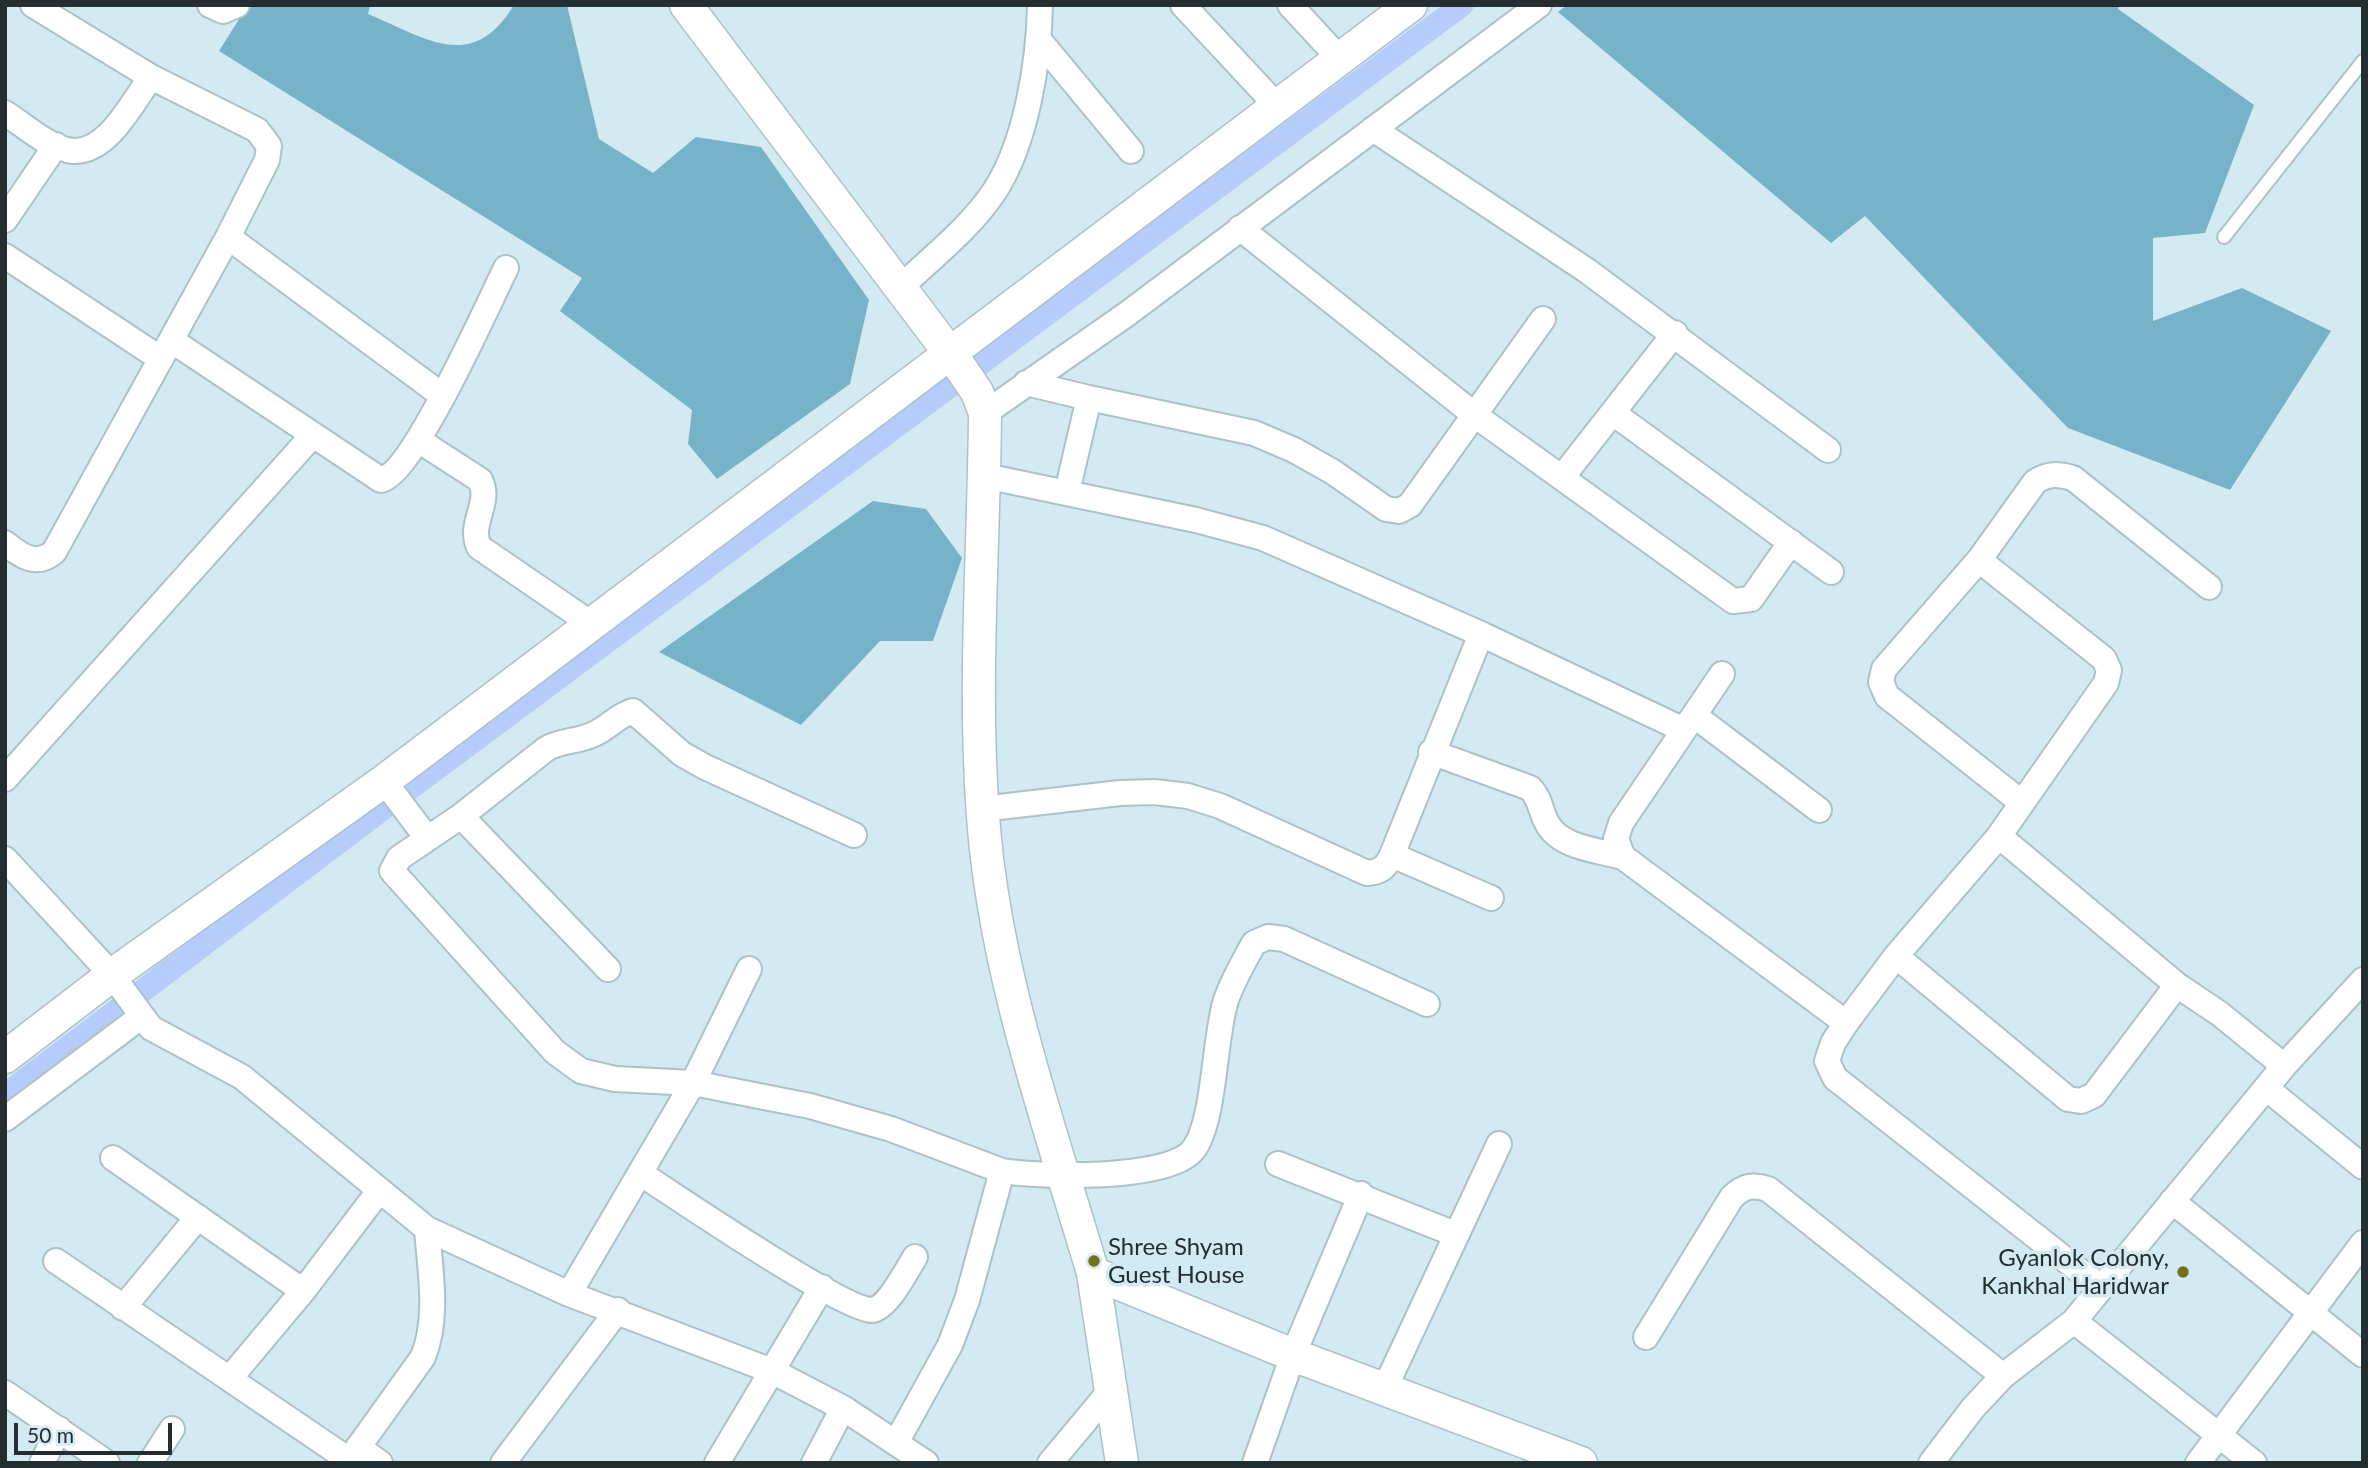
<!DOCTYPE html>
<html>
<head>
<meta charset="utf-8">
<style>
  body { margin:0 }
  #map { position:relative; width:2368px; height:1468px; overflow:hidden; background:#d3eaf2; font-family:Lato,sans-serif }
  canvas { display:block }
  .frame { position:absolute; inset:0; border:7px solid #242d30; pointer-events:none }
  .scale { position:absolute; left:14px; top:1423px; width:158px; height:32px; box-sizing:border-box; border:4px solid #242d30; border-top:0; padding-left:9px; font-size:21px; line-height:24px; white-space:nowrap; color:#242d30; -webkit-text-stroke:5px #d3eaf2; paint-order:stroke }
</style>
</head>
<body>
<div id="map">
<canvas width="2368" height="1468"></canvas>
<div class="frame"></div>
<div class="scale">50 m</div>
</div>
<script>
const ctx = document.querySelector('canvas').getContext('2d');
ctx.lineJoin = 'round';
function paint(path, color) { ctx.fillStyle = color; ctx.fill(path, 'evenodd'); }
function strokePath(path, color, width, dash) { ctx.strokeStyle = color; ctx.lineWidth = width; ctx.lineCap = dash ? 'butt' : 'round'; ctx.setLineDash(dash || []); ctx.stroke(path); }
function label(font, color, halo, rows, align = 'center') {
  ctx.font = font + ' Lato,sans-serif'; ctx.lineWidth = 7; ctx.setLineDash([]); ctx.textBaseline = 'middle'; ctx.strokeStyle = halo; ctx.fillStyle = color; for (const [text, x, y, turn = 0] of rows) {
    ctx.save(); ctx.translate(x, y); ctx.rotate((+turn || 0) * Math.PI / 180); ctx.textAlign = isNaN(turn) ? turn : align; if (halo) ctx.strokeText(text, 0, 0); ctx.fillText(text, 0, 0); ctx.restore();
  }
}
const forest = new Path2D(`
  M248 5H370L368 14C426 38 472 74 514 5H567L599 139 653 173 696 137 761 147 869 300 850 384 717 479 688 444 692 410 560 311 582 278 219 51Z
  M1567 5H2119L2118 9 2254 105 2205 233 2153 238V321L2242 288 2331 331 2230 490 2068 428 1865 216 1831 243 1558 12Z
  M873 501 926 509 962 558 933 641H880L801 725 659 652Z`);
const canal = new Path2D(`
  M5 1095 405 792 1462 5`);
const service = new Path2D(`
  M2224 237 2363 61`);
const minor = new Path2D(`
  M210 5 223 11 237 5
  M1183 5 1278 107
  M1290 5 1340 59
  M1039 40 1131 151
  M5 113C24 125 50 149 73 151 108 153 133 101 151 77
  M1373 129 1586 270 1828 450
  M5 220 56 145
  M1240 228 1476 416 1733 601 1751 599 1791 542
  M228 237 443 396
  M5 256 161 359
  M900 288C931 258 970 228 994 192 1026 144 1039 62 1040 5
  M171 340 381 480C414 472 488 304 506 268
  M1026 383 1089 398 1067 492
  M1089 398 1254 433 1294 450 1333 472 1386 509 1399 511 1410 505 1543 319
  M985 413 1127 314 1539 5
  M1613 413 1831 572
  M418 440 480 480C492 503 468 523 479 547L590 623
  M985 476 1196 520 1263 538 1481 634 1684 730
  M1563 476 1675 333
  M5 543C21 556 36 567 54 552L228 237 267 160 269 146 257 130 151 77 33 5
  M1979 560 2104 659 2109 670 2106 683 1999 836 1896 956 1846 1023 1833 1043 1827 1061 1835 1078 2100 1287
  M1722 674 1621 823 1616 839 1623 857 1846 1023
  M1695 716 1819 810
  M1431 752 1530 788C1541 799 1540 811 1547 823 1560 848 1598 850 1623 857
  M5 779 312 436
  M384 781 427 838
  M2021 802 1887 696 1881 682 1884 669 1979 560 2035 482C2048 473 2058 474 2073 478L2209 587
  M982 809 1120 793 1155 792 1188 796 1220 806 1367 873C1381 872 1386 867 1392 855L1481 634
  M461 816 608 969
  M854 835 705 767 682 754 633 711C618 715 608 728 594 734 578 742 561 740 546 749L461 816 399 858 392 871 555 1052 581 1071 615 1079 693 1083 810 1106 891 1129 1002 1171
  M1999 836 2177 985 2220 1014 2284 1066
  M1392 855 1491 898
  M5 859 112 975 151 1028 242 1077 427 1229 569 1294 772 1371 843 1408 814 1463
  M1896 956 2068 1099 2081 1101 2094 1095 2177 985
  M2266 1088 2363 1167
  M5 1119 142 1016
  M113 1158 303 1291
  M1278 1164 1455 1234
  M640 1173C675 1196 843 1310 872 1310 887 1309 907 1270 915 1257
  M2172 1201 2363 1355
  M56 1261 349 1460
  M569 1294 693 1083 749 969
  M123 1308 198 1217
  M2074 1321 2254 1463
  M1646 1337 1732 1197C1744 1186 1752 1184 1768 1189L2003 1376
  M230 1378 303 1291 379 1191
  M1384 1390 1499 1144
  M5 1393 107 1463
  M843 1408 926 1463
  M897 1441 950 1345 967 1300 1002 1171C1039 1177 1168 1181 1193 1150 1215 1123 1214 1037 1226 1000 1233 980 1244 961 1254 943L1268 937 1284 939 1427 1004
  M358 1447 380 1463
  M42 1463 59 1429
  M150 1463 172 1429
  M347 1463 423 1357C439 1318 430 1270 427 1229
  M503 1463 618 1310
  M717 1463 822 1287
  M1050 1463 1111 1390
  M1255 1463 1293 1355 1361 1194
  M1931 1463 1973 1408 2003 1376 2074 1321 2284 1066 2363 980
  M2198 1463 2363 1243`);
const tertiary = new Path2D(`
  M686 5 958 364 977 392 985 413C984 548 973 682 983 816 994 972 1049 1124 1093 1273L1293 1355 1581 1463
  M5 1057 112 975 384 781 1411 5
  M1093 1273 1122 1463`);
const markers = [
  [1094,1261,7,"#717319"],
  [2183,1272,7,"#717319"]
];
const poiNames = [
  ["Shree Shyam",1108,1247],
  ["Guest House",1108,1275],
  ["Gyanlok Colony,",2169,1258,"right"],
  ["Kankhal Haridwar",2169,1286,"right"]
];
paint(forest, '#76b3c8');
strokePath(canal, '#b6ccfa', 23);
strokePath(service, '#acc2c9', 16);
strokePath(minor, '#acc2c9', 28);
strokePath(tertiary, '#acc2c9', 35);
strokePath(service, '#fff', 12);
strokePath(minor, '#fff', 24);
strokePath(tertiary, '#fff', 32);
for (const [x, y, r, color] of markers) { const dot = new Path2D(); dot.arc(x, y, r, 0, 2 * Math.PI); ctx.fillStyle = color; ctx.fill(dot); strokePath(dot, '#d3eaf2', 2.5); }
label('24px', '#242d30', '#d3eaf2', poiNames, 'left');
</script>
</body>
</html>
